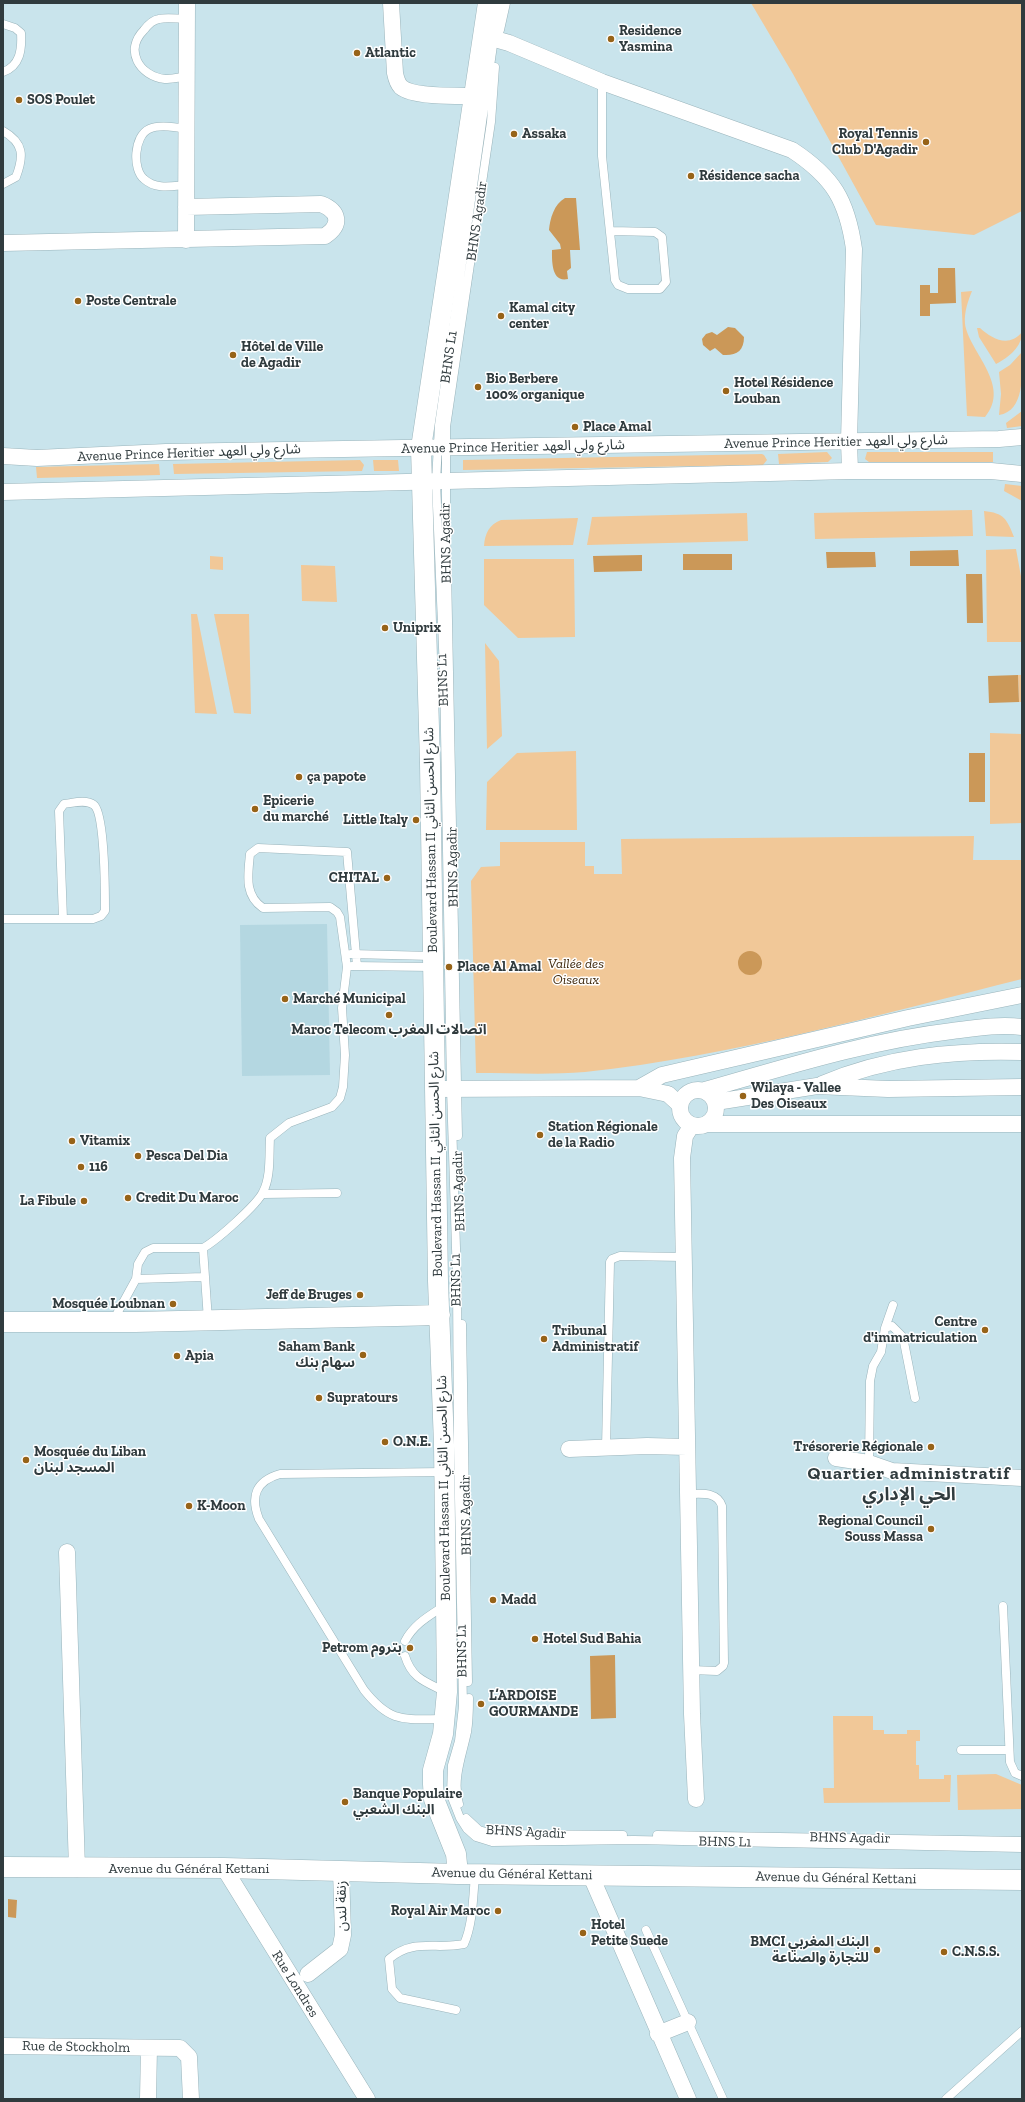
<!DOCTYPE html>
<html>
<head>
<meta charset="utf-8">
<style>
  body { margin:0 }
  #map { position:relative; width:1025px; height:2102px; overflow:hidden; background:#c9e4ec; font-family:"Zilla Slab",serif }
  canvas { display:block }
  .frame { position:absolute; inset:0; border:4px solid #303b3e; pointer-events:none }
</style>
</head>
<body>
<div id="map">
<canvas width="1025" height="2102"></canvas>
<div class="frame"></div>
</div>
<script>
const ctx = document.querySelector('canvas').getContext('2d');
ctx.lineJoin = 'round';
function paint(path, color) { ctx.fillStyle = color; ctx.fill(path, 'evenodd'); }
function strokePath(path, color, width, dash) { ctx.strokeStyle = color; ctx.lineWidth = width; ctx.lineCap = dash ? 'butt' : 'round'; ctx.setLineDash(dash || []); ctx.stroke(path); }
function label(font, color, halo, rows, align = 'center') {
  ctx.font = font + ' "Zilla Slab","Noto Sans Arabic",serif'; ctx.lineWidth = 3; ctx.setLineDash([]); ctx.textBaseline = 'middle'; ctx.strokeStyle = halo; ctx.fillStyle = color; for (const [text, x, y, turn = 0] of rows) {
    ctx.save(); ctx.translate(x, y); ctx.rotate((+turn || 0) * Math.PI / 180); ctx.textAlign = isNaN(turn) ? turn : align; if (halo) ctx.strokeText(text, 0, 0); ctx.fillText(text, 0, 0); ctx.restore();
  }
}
const built = new Path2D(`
  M327 924 330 1075 242 1076 240 925Z`);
const green = new Path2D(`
  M751 3H1022V211L974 235 876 225 793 74Z
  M972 291C968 301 964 312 965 324 969 352 1012 385 985 417L967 416 961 292Z
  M977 328H980C992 339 1009 348 1022 332 1022 347 1009 357 996 364L979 337Z
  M1022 352C1022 375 1025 411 999 415L1001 394 999 372 1010 365Z
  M1022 411V426L1007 428 1006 423Z
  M827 452 832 458 828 462 779 464 778 454Z
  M867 452H993V462H869L865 459Z
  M762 454 764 455 767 460 763 465 463 470V460Z
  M360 460 364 465 362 471 174 474 173 464Z
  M373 460H398L399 471H374Z
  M159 464 160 475 37 478 36 467Z
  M1005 484 1022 486V501L1004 491Z
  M972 510 973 536 815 539 814 513Z
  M984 511C1004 513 1007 519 1014 537L986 536Z
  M747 513 748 541 587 545 592 517Z
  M578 518 573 545 484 546C485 533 489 525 501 520Z
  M1016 549 1022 582V642H987L986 550Z
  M210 556 223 557V570L210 569Z
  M484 559H574L575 637 518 638 484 605Z
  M301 565 335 566 337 602 302 601Z
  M191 614H197L217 714 195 713Z
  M214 614H249L251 714 234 713Z
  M485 643 499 661 502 736 487 749Z
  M1018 675H1022V702H1019Z
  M990 733 1022 734V823L990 824Z
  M576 751 577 830H486L487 782 517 753Z
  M974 836 973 860H1022V979C878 1015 733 1056 585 1072 549 1075 512 1073 476 1073L471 881 481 867 500 866V842H585V866H594V874H622L621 839Z
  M833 1716H873V1730H884V1734H907V1730H920V1741H916V1765H919V1779H944V1775H951L950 1802 824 1803 823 1788H834Z
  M996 1774 1022 1785V1809L958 1810 957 1775Z`);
const water = new Path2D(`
  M565 198H576L580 250H570L571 268 567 271 568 279C551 283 552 260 552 250L561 249 560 244 549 230C550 219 554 204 565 198Z
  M938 268H955L956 303 930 304V316H920V285H930V293H938Z
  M728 327 735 328 744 337C744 351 736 356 723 355L715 348 710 351 703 345 702 339 706 334 712 332 717 335Z
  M958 550 959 566H910V551Z
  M826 552H875L876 567 827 568Z
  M683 554H732V570H683Z
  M642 555V571L594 572 593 556Z
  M966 574H982L983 623H967Z
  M1018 675 1019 702 989 703 988 676Z
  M969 753H985V802H969Z
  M738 963a12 12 0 1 1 24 0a12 12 0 1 1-24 0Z
  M615 1655 616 1718 591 1719 590 1656Z
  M8 1899 17 1900 16 1918 8 1917Z`);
const service = new Path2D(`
  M499 3 439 425 436 482 444 671 451 1089 457 1280 458 1446 463 1706 459 1741 452 1765 451 1795 460 1818 467 1829 476 1837 492 1842 634 1840 1022 1848
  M3 24 15 28 21 33C22 50 20 66 3 72
  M500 30 506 3
  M187 77C180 77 172 79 165 79 139 76 124 50 144 30 147 26 153 20 159 19 167 17 178 19 187 19
  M602 82V156L615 280 618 285 628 289H660L666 282 662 237 655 232 612 231
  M3 131C24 143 24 156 16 177L3 184
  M186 185C172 186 156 190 144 179 132 169 134 136 149 129 159 124 176 127 186 129
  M3 919H93L101 916 105 911C105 893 105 814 94 805 86 799 73 803 64 804L59 811 63 919
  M351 954 432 956
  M352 966 432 967
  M458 1136 446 518V427L491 122 495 67
  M263 1194 337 1193
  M136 1279 204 1277
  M208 1320 203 1248C216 1241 257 1205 263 1192 271 1177 269 1155 270 1138L289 1123 332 1107 340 1098 343 1087 345 1055 342 1008 347 967 340 917 337 912 330 907 263 908C244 895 248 875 250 854L258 848 347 852 357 966
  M113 1321 136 1279 138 1264 145 1252 153 1248H203
  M462 1324 468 1682
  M885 1328 893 1305
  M606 1448 610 1262 612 1259 620 1256 684 1257
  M869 1463 870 1381 873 1366 881 1352 885 1328 892 1326 903 1337 915 1398
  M444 1472 280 1474C256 1481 250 1496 259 1519L364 1690C391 1724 404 1719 444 1719
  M688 1494C701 1494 717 1491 722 1506L724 1663 723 1666 717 1671 691 1670
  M1003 1606 1010 1762 1015 1773 1022 1776
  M405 1641C414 1624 429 1616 444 1606
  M405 1656C412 1679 426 1682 446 1692
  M961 1750H1009
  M459 1804C452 1779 462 1756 467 1732 469 1720 469 1709 469 1698
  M466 1818 479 1830 492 1834 623 1835
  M657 1835 1022 1841
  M646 1930 723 2099
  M456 2010 400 1998 392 1989 389 1959C413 1938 436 1950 464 1944 473 1924 473 1897 475 1875
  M946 2099 1022 2031`);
const minor = new Path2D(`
  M391 3 395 73C396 78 397 83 401 87 412 97 458 96 473 96
  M484 36 509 43 602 82 792 150C833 177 847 200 854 249L849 441 850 471
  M186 240 187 3
  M3 243 325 236C342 225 339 211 321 204L186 207
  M3 456 37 458 166 452 403 448 999 439 1022 437
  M3 492 850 471H991L1022 474
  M822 1084C886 1057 953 1050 1022 1052
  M639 1088 662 1075 908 1018 1022 995
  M435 1089 639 1088 668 1094 680 1105
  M680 1108a18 18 0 1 1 36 0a18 18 0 1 1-36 0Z
  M705 1090C786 1067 868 1041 952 1031 975 1028 999 1024 1022 1027
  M716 1102 817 1086 888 1089 1022 1087
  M708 1124H1022
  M692 1125 685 1136 682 1158 692 1714 696 1799
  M569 1449 647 1446 687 1447
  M836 1458 869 1463 892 1471 1022 1478
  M67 1552 77 1869
  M224 1868 367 2099
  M591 1876 688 2099
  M308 1974 340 1949 343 1935 341 1870
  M658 2034 688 2022
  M3 2046 180 2048 189 2057 191 2099
  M148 2099 149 2048`);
const tertiary = new Path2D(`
  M3 1322H135L440 1315
  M3 1867 224 1868 458 1874 1022 1880
  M458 1874 456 1854 434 1799 433 1784V1770L443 1734 447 1692 446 1604 444 1445 438 1281 430 763 421 448 488 3`);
const markers = [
  [611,39,4,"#976318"],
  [357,53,4,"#976318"],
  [19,100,4,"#976318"],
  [514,134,4,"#976318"],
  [926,142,4,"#976318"],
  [691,176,4,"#976318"],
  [78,301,4,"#976318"],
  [501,316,4,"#976318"],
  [233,355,4,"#976318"],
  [478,387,4,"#976318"],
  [726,391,4,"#976318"],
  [575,427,4,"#976318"],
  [385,628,4,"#976318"],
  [299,777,4,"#976318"],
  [255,809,4,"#976318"],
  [416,820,4,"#976318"],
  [387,878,4,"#976318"],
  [449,967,4,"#976318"],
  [285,999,4,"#976318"],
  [389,1015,4,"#976318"],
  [743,1096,4,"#976318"],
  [540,1135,4,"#976318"],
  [72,1141,4,"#976318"],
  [138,1156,4,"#976318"],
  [81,1167,4,"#976318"],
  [128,1198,4,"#976318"],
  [84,1201,4,"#976318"],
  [360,1295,4,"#976318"],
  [173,1304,4,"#976318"],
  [985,1330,4,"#976318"],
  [544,1339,4,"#976318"],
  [363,1355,4,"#976318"],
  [177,1356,4,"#976318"],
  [319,1398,4,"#976318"],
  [385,1442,4,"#976318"],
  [931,1447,4,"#976318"],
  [26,1460,4,"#976318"],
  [189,1506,4,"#976318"],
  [931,1529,4,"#976318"],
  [493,1600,4,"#976318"],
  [535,1639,4,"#976318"],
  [410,1648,4,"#976318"],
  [481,1704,4,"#976318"],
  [345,1802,4,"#976318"],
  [498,1911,4,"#976318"],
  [583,1933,4,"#976318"],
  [877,1950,4,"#976318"],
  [944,1952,4,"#976318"]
];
const poiNames = [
  ["Residence",619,31],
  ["Yasmina",619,47],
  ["Atlantic",365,53],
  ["SOS Poulet",27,100],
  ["Assaka",522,134],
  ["Royal Tennis",918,134,"right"],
  ["Club D'Agadir",918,150,"right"],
  ["Résidence sacha",699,176],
  ["Poste Centrale",86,301],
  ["Kamal city",509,308],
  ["center",509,324],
  ["Hôtel de Ville",241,347],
  ["de Agadir",241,363],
  ["Bio Berbere",486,379],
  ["100% organique",486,395],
  ["Hotel Résidence",734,383],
  ["Louban",734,399],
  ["Place Amal",583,427],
  ["Uniprix",393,628],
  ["ça papote",307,777],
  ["Epicerie",263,801],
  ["du marché",263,817],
  ["Little Italy",408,820,"right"],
  ["CHITAL",379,878,"right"],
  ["Place Al Amal",457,967],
  ["Marché Municipal",293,999],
  ["Maroc Telecom اتصالات المغرب",389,1030,"center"],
  ["Wilaya - Vallee",751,1088],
  ["Des Oiseaux",751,1104],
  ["Station Régionale",548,1127],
  ["de la Radio",548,1143],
  ["Vitamix",80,1141],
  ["Pesca Del Dia",146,1156],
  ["116",89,1167],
  ["Credit Du Maroc",136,1198],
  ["La Fibule",76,1201,"right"],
  ["Jeff de Bruges",352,1295,"right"],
  ["Mosquée Loubnan",165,1304,"right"],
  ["Centre",977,1322,"right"],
  ["d'immatriculation",977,1338,"right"],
  ["Tribunal",552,1331],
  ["Administratif",552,1347],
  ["Saham Bank",355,1347,"right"],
  ["سهام بنك",355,1363,"right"],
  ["Apia",185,1356],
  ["Supratours",327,1398],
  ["O.N.E.",393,1442],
  ["Trésorerie Régionale",923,1447,"right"],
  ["Mosquée du Liban",34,1452],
  ["المسجد لبنان",34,1468],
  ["K-Moon",197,1506],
  ["Regional Council",923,1521,"right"],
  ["Souss Massa",923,1537,"right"],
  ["Madd",501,1600],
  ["Hotel Sud Bahia",543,1639],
  ["Petrom بتروم",402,1648,"right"],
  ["L’ARDOISE",489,1696],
  ["GOURMANDE",489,1712],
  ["Banque Populaire",353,1794],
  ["البنك الشعبي",353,1810],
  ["Royal Air Maroc",490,1911,"right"],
  ["Hotel",591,1925],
  ["Petite Suede",591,1941],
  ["BMCI البنك المغربي",869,1942,"right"],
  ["للتجارة والصناعة",869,1958,"right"],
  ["C.N.S.S.",952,1952]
];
const streetNames = [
  ["BHNS Agadir",477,221,-82],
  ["BHNS L1",449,357,-82],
  ["Avenue Prince Heritier شارع ولي العهد",836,442,-1],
  ["Avenue Prince Heritier شارع ولي العهد",513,447,-1],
  ["Avenue Prince Heritier شارع ولي العهد",189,453,-2],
  ["BHNS Agadir",446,543,-91],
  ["BHNS L1",443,680,-92],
  ["Boulevard Hassan II شارع الحسن الثاني",431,840,-91],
  ["BHNS Agadir",453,867,-91],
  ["Boulevard Hassan II شارع الحسن الثاني",436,1164,-91],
  ["BHNS Agadir",459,1191,-92],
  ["BHNS L1",456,1280,-91],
  ["Boulevard Hassan II شارع الحسن الثاني",444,1488,-91],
  ["BHNS Agadir",466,1515,-91],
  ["BHNS L1",462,1651,-91],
  ["BHNS Agadir",526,1832,3],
  ["BHNS Agadir",850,1838,1],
  ["BHNS L1",725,1842,1],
  ["Avenue du Général Kettani",189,1869],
  ["Avenue du Général Kettani",512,1874,1],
  ["Avenue du Général Kettani",836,1878,1],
  ["زنقة لندن",342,1906,-91],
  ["Rue Londres",295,1984,58],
  ["Rue de Stockholm",76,2047,1]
];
const parkNames = [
  ["Vallée des",576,964],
  ["Oiseaux",576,980]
];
const districtNames = [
  ["Quartier administratif",909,1474],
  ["الحي الإداري",909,1495]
];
paint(built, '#b4d7e1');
paint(green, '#f1c898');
paint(water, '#cb9858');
strokePath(service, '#9ab4bb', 9);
strokePath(minor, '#9ab4bb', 17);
strokePath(tertiary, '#9ab4bb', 21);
strokePath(service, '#fff', 8);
strokePath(minor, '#fff', 16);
strokePath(tertiary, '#fff', 20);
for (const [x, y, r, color] of markers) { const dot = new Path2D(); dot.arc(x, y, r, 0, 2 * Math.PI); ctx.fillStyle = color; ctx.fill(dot); strokePath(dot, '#fff', 1.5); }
label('bold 14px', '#303b3e', '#fff', poiNames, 'left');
label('14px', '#303b3e', '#fff', streetNames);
label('italic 14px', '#412b0f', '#fff', parkNames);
ctx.letterSpacing = '1px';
label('bold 18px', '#303b3e', '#fff', districtNames);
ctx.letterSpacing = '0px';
</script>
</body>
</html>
